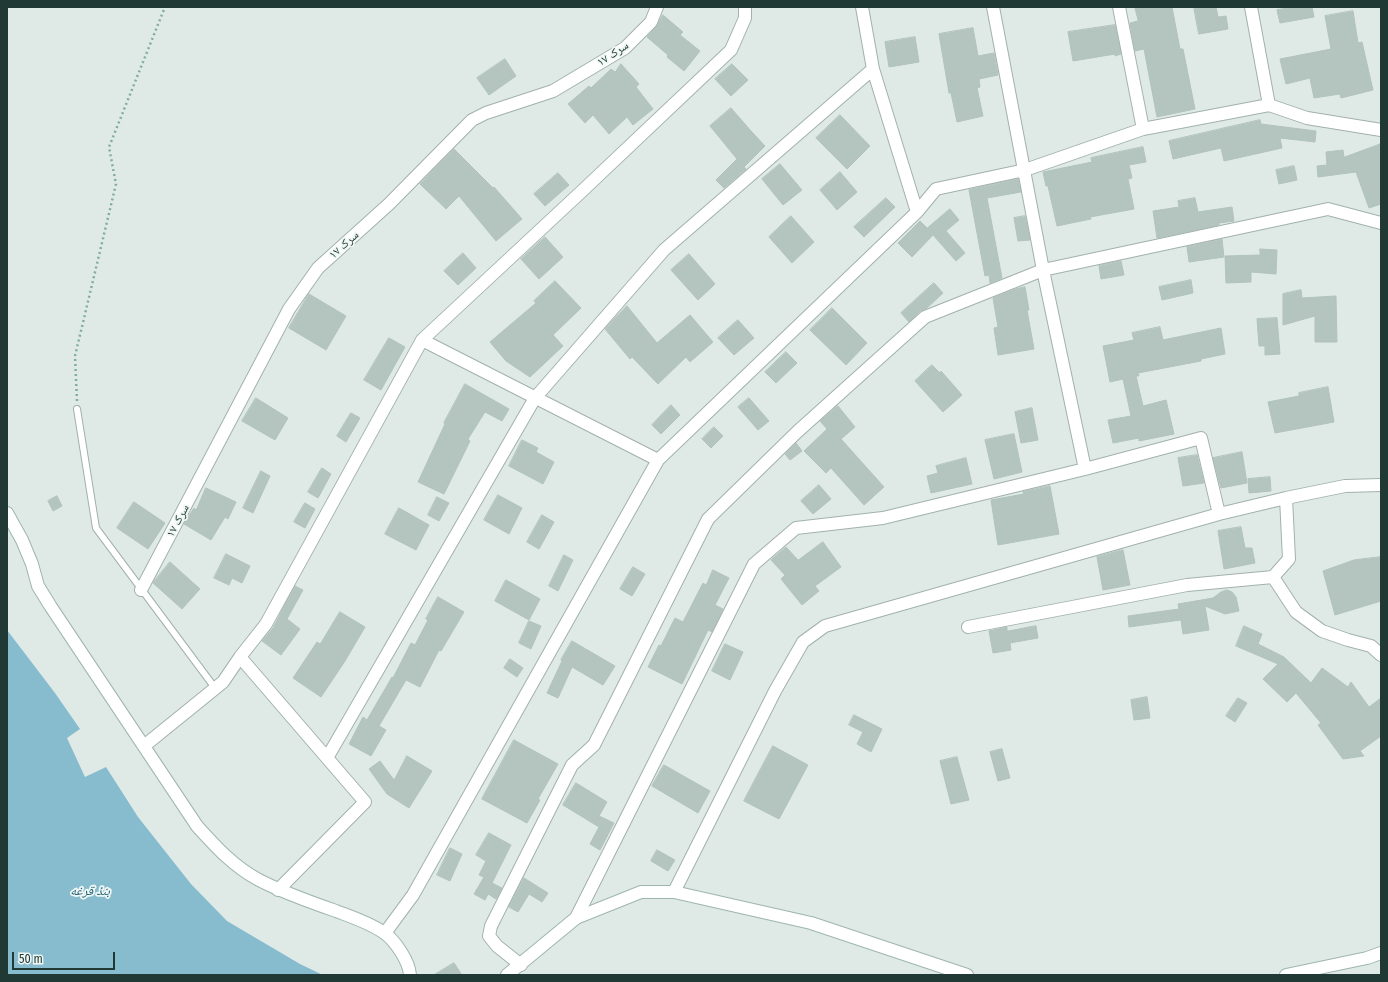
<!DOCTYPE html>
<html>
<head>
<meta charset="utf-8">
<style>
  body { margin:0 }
  #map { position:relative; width:1388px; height:982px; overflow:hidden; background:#dfeae6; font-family:"Fira Sans Condensed",sans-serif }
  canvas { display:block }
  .frame { position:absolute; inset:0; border:8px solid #203935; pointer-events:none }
  .scale { position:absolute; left:12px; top:952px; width:103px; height:18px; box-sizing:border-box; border:2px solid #203935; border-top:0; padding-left:5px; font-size:12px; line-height:14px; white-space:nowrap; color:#203935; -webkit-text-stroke:3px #eff7f4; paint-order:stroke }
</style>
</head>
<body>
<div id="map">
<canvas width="1388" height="982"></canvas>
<div class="frame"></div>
<div class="scale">50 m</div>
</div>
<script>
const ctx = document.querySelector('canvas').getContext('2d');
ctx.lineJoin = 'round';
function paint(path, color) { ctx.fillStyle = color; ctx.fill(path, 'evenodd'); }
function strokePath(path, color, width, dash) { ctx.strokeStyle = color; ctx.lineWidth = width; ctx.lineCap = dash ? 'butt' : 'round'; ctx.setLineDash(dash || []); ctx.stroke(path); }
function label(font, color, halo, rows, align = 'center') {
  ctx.font = font + ' "Fira Sans Condensed","Noto Naskh Arabic",sans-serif'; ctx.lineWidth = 3.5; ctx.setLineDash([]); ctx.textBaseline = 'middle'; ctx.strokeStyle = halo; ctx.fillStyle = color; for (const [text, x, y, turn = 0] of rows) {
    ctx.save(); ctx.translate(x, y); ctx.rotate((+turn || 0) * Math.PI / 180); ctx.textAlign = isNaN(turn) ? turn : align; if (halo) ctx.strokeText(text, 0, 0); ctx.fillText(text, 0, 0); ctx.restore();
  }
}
const water = new Path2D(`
  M7 630 55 693 80 729 67 738 85 777 106 767 138 817 191 884 227 921 300 964 323 975H7Z`);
const building = new Path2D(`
  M1135 7H1172L1180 49H1183L1195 109 1157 117 1144 49 1135 51 1130 23 1138 21Z
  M1194 7H1216L1218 17 1226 16 1228 29 1199 34Z
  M1296 7H1312L1314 17 1280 23 1277 10Z
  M1353 11 1358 43 1362 42 1373 90 1341 98 1340 94 1314 98 1310 78 1286 84 1280 59 1331 49 1325 16Z
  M663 15 683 32 680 35 700 51 684 71 667 57 668 55 647 37 656 27Z
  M1115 25 1121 54 1115 56V54L1073 61 1068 32Z
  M973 28 978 56 994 53 998 75 979 79 980 87 977 88 983 116 957 122 951 93H949L939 34Z
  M915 37 919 62 889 67 885 42Z
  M505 59 516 76 489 95 477 78Z
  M621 64 639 84 636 87 653 109 633 125 627 117 609 134 593 115 585 123 568 104 589 86 591 88 611 69 615 72Z
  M732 64 748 80 731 96 715 79Z
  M731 108 751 131 765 146 744 167 746 169 724 188 716 180 737 159 710 126Z
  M840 115 870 146 847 169 816 138Z
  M1260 120 1261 124 1316 131 1315 142 1280 138 1282 148 1224 161 1221 148 1173 159 1169 141Z
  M1381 144V204L1369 208 1356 172 1318 177 1317 166 1327 165 1326 152 1343 150 1344 157Z
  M1143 147 1146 162 1129 165 1132 178 1128 179 1134 209 1090 217 1091 219 1057 226 1048 186H1046L1043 172 1092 162 1091 158Z
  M454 149 493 188 494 187 522 219 496 241 459 196 446 209 420 184Z
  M780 164 802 190 783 205 762 179Z
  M1294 166 1297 180 1279 184 1276 170Z
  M840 172 857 192 837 210 820 190Z
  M558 173 569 185 545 206 534 194Z
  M1018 179 1021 192 987 198 1002 278 990 283 989 275 985 276 969 190Z
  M886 198 895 207 864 237 854 227Z
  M1195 198 1198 212 1232 207 1234 221 1219 223V225L1157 238 1153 211 1179 207 1178 201Z
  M950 209 959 220 946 231 965 253 956 261 933 235 912 257 898 243 920 221 927 228Z
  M791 216 814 242 792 263 769 237Z
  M1025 216 1030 240 1018 241 1014 218Z
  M545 237 563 257 539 279 521 259Z
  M1222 239 1224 257 1189 262 1187 247Z
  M1260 249 1277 250 1276 274 1251 272V282L1226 283 1225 256 1260 255Z
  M463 253 476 268 458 285 444 271Z
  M689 254 715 284 698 300 671 270Z
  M1121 261 1124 275 1101 279 1099 266Z
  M1191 280 1193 293 1162 300 1159 287Z
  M555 281 581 308 553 335 563 346 530 377 506 361 490 342 536 303 534 301Z
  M934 283 943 293 927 308 920 311 909 322 901 313Z
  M1025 287 1029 310H1027L1034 349 998 355 994 328 998 327 993 298 1016 289Z
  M1301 290 1302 298 1336 296 1337 342H1315V316L1283 325V294Z
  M309 294 346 316 326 350 289 328Z
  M627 306 657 343 690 315 713 342 690 362 686 357 658 384 632 357 630 359 605 329Z
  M832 308 867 343 846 365 810 330Z
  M1277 318 1280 354 1265 355V346H1259L1257 319Z
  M738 320 754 338 734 355 718 338Z
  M1160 327 1163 340 1221 328 1225 354 1201 359V361L1138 373 1139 376H1136L1143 406 1166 400 1174 434 1139 441V438L1113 443 1108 420 1131 416 1123 379 1110 382 1103 346 1134 340 1132 333Z
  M389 338 405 347 381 390 364 380Z
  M786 352 797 363 776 383 765 372Z
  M932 365 940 373 941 371 962 395 943 412 915 381Z
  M465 384 509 409 502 421 485 412 468 439 470 441 444 494 418 482 445 424 444 423Z
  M1328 387 1334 422 1275 433 1268 402 1299 396V393Z
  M256 398 288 418 275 440 242 421Z
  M749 398 769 421 758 430 738 407Z
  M671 405 680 415 661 434 652 425Z
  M838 406 855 427 841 439 884 487 864 505 831 468 826 473 804 451 827 429 820 421Z
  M1032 408 1038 440 1021 443 1015 412Z
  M351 413 360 418 346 442 337 436Z
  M714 427 723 436 711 448 702 439Z
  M1014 434 1022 472 994 479 985 440Z
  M522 440 538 448 536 452 554 462 543 484 509 466Z
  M796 443 802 451 790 460 785 454Z
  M1242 452 1247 483 1221 488 1213 458Z
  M1197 455 1204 483 1183 486 1178 458Z
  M966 458 972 484 931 493 927 476 938 473 936 466Z
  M322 468 331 474 318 498 308 492Z
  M261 471 270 476 253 513 243 508Z
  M1270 477 1271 491 1249 493 1248 479Z
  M819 485 831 499 813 514 801 501Z
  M1050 486 1059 534 998 545 991 500 1024 494 1023 492Z
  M206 488 236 502 228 519 225 517 211 540 184 524 194 508 196 510Z
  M498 495 522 508 509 534 484 520Z
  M57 496 62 506 53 511 48 501Z
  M437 497 449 503 439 521 428 515Z
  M134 502 165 523 148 549 117 528Z
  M305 503 315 509 305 528 294 522Z
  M399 508 429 525 416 550 385 534Z
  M542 515 554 522 539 549 527 542Z
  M1241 527 1245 548H1252L1255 563 1224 569 1218 531Z
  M823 542 841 567 815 586 819 591 802 605 781 579 785 575 771 560 786 547 798 560Z
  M1123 550 1130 585 1103 590 1097 557Z
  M226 554 250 566 242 583 232 578 229 585 214 578Z
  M564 555 573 560 558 591 549 586Z
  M1381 557V601L1335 615 1323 571 1354 560Z
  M170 562 200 589 182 609 153 583Z
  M633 567 645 574 632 596 620 589Z
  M713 570 729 578 715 605 723 609 712 632 708 630 682 684 648 667 659 645 661 646 675 618 683 622 703 583 706 585Z
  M506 580 540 599 529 620 495 601Z
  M295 586 303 590 287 619 300 629 281 655 262 641 273 628Z
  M1227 590 1232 592 1236 597 1239 611 1225 614 1205 606 1209 630 1183 634 1181 620 1129 627 1128 616 1179 609 1178 604 1213 598 1221 592Z
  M438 597 464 612 441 651 439 650 420 687 406 680 379 726 386 730 371 756 349 744 363 717 367 720 392 677 393 678 411 643 415 645 428 620 426 619Z
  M340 612 365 627 345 661 321 697 293 678 317 642 320 644Z
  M529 621 541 626 531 649 519 643Z
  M1036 626 1038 638 1010 643 1011 650 993 653 989 631 1007 627V631Z
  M1244 626 1262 634 1258 644 1284 657 1311 683 1322 668 1348 687 1351 682 1369 707 1381 698V736L1360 751 1364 756 1343 759 1318 725 1321 723 1296 693 1287 702 1263 679 1278 664 1236 646Z
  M572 641 615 666 603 685 572 667 558 698 547 693 562 661 561 660Z
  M725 644 743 652 730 680 712 671Z
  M510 659 523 668 517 677 504 668Z
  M1147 697 1150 718 1134 720 1131 700Z
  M1238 698 1247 703 1235 722 1226 716Z
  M854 715 882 729 871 752 857 744 863 732 849 725Z
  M514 740 558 764 538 799 540 800 527 823 482 799Z
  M773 746 808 765 779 819 744 801Z
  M1002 749 1010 778 998 781 990 752Z
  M407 756 432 771 409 808 387 794 369 769 380 761 394 780Z
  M957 757 969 800 951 804 940 761Z
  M664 765 710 791 698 813 652 786Z
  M576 783 607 802 599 816 614 823 600 850 590 844 599 827 563 805Z
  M489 833 511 845 492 883 502 888 496 899 488 894 485 900 474 894 484 877 479 875 486 861 476 855Z
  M450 848 462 854 450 881 437 875Z
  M657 850 675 860 668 871 651 861Z
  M524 878 548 893 542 902 529 894 518 912 509 907Z
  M454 963 462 975H434Z`);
const path = new Path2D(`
  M77 401 75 356 116 184 109 147 165 7`);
const service = new Path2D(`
  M77 409 96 528 215 688`);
const minor = new Path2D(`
  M862 7 873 69 917 212
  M993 7 1043 270 1085 469
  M1119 7 1143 129
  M1251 7 1269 105
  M422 340 658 460
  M1273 577 1296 612 1322 631 1348 640 1371 646 1381 655
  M141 590 289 309 318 268 389 204 472 120 486 113 553 91 625 48 651 22 657 7
  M968 627 1187 585 1273 577 1289 559 1286 498
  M240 657 266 624 422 340 581 192 731 50 745 18V7
  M144 746 223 682 240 657 365 802 278 890
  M327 758 535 398 664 250 873 69
  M674 892 775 691 803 642 825 626 1219 514 1286 498 1345 486 1381 485
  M576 918 754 564 796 528 883 518 1085 469 1201 438 1219 514
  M385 933 413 895 658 460 917 212 936 189 1025 170 1143 129 1269 105 1307 118 1381 130
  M521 965 497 946 489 936 491 926 572 765 594 745 708 519 797 432 925 317 1043 270 1328 209 1381 223`);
const secondary = new Path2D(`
  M7 513 22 540 32 564 38 586 51 607 197 826C216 847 234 867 259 880 284 893 310 902 336 911 352 917 368 922 383 932 395 940 409 961 410 975
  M507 975 576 918 641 892H674L811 923 967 975
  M1286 975 1367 958 1381 953`);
const streetNames = [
  ["سرک ۱۷",613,54,-34],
  ["سرک ۱۷",344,245,-42],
  ["سرک ۱۷",178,521,-62]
];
const waterNames = [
  ["بندٔ قرغه",90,891]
];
paint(water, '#87bcce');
paint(building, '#b4c4bf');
strokePath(building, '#b1c3be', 1);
strokePath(service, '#a2b1ad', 8);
strokePath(minor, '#a2b1ad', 14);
strokePath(secondary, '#9eb5af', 14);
strokePath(path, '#80ada3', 2.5, [2, 3]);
strokePath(service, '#fff', 6);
strokePath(minor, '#fff', 12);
strokePath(secondary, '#fff', 12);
label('12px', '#203935', '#eff7f4', streetNames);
label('italic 13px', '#1c5b73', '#eff7f4', waterNames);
</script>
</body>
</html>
